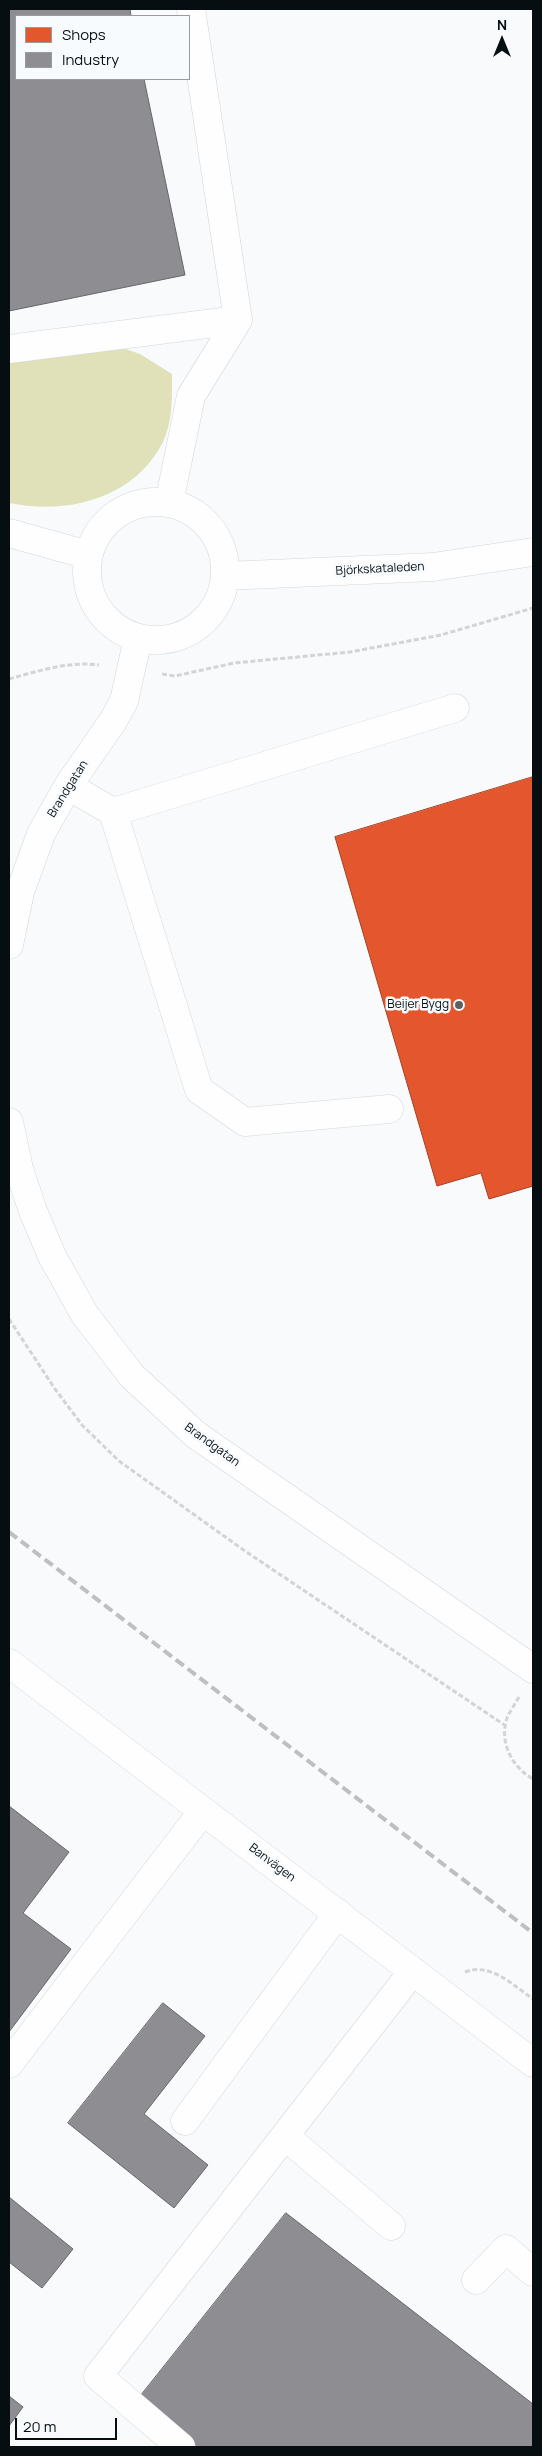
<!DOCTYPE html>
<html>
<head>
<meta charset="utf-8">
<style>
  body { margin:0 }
  #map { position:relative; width:542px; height:2456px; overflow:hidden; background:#f8fafc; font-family:Manrope,sans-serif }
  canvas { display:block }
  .frame { position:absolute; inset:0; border:10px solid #070e11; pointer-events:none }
  .legend { position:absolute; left:15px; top:15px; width:175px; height:65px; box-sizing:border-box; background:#f7fbfd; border:1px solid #979c9f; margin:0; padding:6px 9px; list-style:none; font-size:15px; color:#070e11 }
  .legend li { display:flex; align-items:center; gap:10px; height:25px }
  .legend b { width:25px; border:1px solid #979c9f }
  .north { position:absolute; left:477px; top:15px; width:50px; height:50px; -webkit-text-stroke:4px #f7fbfd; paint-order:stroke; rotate:0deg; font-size:14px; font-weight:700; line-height:20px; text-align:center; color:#070e11 }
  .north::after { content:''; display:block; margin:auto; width:18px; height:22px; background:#070e11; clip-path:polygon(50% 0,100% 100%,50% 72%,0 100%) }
  .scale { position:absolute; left:15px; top:2418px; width:102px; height:22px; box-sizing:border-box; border:2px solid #070e11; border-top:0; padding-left:6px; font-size:15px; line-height:18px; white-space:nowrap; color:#070e11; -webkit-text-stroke:4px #f7fbfd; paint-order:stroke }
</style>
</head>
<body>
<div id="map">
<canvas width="542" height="2456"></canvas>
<div class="frame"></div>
<ul class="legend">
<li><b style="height:14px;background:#e4572e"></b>Shops</li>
<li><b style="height:14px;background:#8d8d92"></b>Industry</li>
</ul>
<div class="north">N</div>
<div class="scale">20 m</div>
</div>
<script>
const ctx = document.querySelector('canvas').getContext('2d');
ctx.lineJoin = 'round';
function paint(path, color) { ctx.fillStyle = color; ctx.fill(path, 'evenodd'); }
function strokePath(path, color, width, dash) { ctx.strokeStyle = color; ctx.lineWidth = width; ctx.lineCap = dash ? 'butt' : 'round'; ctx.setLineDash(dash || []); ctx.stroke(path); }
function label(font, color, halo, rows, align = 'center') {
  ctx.font = font + ' Manrope,sans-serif'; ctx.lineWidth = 5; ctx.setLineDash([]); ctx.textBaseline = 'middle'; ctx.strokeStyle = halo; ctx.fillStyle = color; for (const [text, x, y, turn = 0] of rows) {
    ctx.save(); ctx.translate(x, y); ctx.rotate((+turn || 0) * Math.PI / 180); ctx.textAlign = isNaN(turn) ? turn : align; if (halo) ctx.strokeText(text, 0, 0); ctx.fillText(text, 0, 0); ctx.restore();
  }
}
const green = new Path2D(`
  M111 344 140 354 172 374C172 396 173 421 163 442 134 499 67 515 9 503V362Z`);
const shops = new Path2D(`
  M533 777V1186L489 1199 481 1173 437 1186 335 837Z`);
const industry = new Path2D(`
  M9 9H130L131 16H16V79H144L185 275 9 311Z
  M9 1806 69 1852 23 1913 71 1949 9 2032Z
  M163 2003 205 2036 144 2114 208 2165 174 2208 68 2123Z
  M9 2197 73 2249 42 2288 9 2262Z
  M286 2213 533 2404V2447H193L135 2403Z
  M9 2396 23 2407 9 2426Z`);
const path = new Path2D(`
  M162 674 175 676 234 663 350 652 441 635 533 608
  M9 679C38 671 69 661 99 665
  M9 1319 55 1389 82 1425 119 1461 245 1551 506 1726
  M519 1697C515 1704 510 1711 507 1718 499 1743 512 1767 533 1779
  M465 1972C490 1962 513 1985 533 1999`);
const minor = new Path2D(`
  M191 9 238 320
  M9 349 238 320 191 396 169 503
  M87 571a69 69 0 1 1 138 0a69 69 0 1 1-138 0Z
  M9 533 88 555
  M225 576 433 567 533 552
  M68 786 113 812 199 1090 245 1122 389 1109
  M113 812 455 708
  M9 945 20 892 41 834 68 786 113 721 124 701 138 638
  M9 1122 19 1169 33 1211 52 1256 85 1315 132 1376 196 1435 533 1669
  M9 1663 533 2063
  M9 2064 203 1811
  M185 2121 338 1913
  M285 2136 391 2226
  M476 2280 506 2249 533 2272
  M181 2447 98 2376 413 1971`);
const rail = new Path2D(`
  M9 1532 533 1933`);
const markers = [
  [459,1005,5,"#5b6163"]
];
const streetNames = [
  ["Björkskataleden",380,569,-3],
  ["Brandgatan",68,789,-58],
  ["Brandgatan",212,1445,36],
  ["Banvägen",272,1863,37]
];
const poiNames = [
  ["Beijer Bygg",449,1005]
];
paint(green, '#e1e1b9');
paint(shops, '#e4572e');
strokePath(shops, '#a24125', 1);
paint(industry, '#8d8d92');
strokePath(industry, '#65676b', 1);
strokePath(minor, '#d1d7da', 29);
strokePath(path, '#d3d4d5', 3, [5, 2.5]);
strokePath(minor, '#fefeff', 28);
strokePath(rail, '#bebfc0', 4, [10, 5]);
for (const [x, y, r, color] of markers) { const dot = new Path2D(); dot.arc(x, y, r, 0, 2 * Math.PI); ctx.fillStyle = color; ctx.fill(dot); strokePath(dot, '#f7fbfd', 2); }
label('12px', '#070e11', '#f7fbfd', streetNames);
label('12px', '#070e11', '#f7fbfd', poiNames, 'right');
</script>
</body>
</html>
